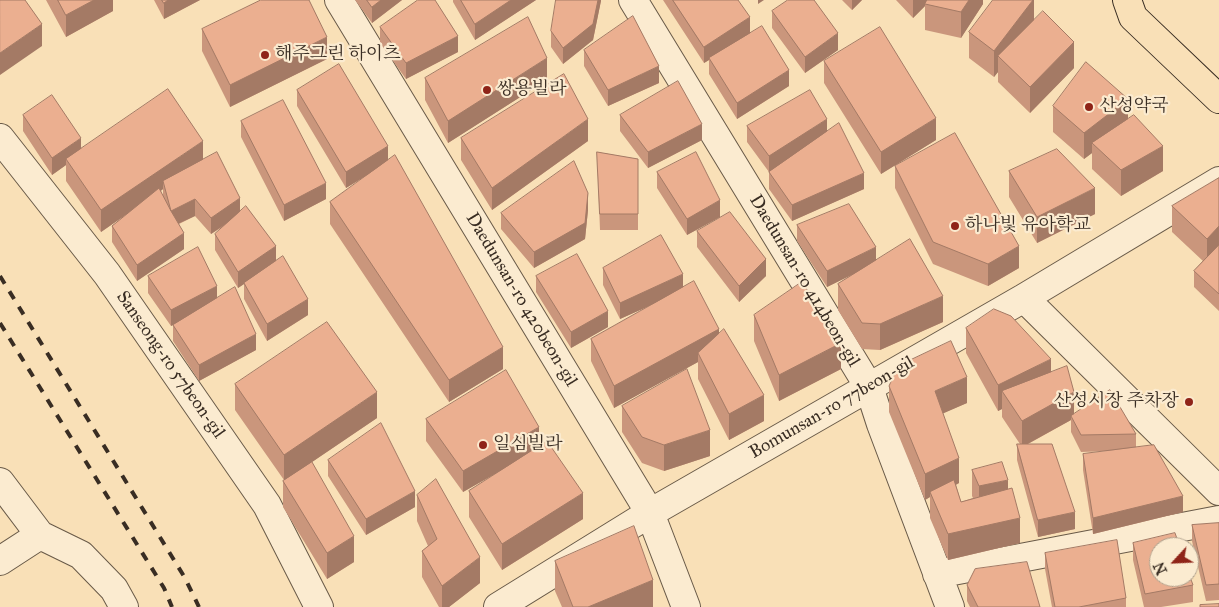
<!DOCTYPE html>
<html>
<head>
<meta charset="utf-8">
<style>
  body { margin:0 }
  #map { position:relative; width:1219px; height:607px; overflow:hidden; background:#f9e0b7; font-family:"IM FELL Great Primer",serif }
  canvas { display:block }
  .north { position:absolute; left:1149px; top:537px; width:50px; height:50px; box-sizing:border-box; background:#fbebd0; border:1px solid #ad9f8b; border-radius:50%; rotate:245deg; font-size:14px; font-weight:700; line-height:20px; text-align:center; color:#392d23 }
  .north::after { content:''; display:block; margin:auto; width:18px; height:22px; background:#8f2418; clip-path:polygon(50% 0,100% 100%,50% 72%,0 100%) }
</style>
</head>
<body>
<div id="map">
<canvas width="1219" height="607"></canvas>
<div class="north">N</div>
</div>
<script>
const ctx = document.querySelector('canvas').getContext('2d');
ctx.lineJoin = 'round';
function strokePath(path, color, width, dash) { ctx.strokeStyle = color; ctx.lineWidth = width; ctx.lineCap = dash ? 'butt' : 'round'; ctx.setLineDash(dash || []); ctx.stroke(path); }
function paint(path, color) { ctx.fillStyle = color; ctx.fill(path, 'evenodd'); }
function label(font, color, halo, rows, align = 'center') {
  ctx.font = font + ' "IM FELL Great Primer","Noto Serif KR",serif'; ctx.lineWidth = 4.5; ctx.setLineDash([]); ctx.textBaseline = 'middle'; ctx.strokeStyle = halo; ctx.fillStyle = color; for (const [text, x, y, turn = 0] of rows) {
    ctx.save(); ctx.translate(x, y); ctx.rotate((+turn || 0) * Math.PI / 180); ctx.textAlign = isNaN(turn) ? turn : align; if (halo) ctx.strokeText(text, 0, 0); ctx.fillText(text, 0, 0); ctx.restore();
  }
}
const minor = new Path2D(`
  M339 0 650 513 686 607
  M633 0 869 387 881 424 950 607
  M0 138 107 274 267 505 319 607
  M1024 298 1219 491
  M0 482 40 535 81 555 114 589 124 607
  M0 561 40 535
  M937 574 1219 520
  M498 607 650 513 1024 298 1219 181`);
const major = new Path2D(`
  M1127 0 1133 17 1219 99`);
const rail = new Path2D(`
  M0 276 185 578 199 607
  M0 323 164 588 172 607`);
const wall = new Path2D(`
  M46 0H113V11L66 37Z
  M154 0H200L164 19Z
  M355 0H402L372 23Z
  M453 0H536L475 40 453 2Z
  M601 0 593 40 563 64 551 47V31Z
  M663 0H738L750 33 789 86 737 119 709 74V60L704 63Z
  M842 0H862L852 10Z
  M896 0H983V4L961 38 925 30V6L913 18Z
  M1034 0V20L1074 68 1030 113 998 82V72L994 77 969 58V32Z
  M772 11 838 50 805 73 772 28Z
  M380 27 458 52 406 79 380 43Z
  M202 29 327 59 230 107 202 51Z
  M584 50 659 83 608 106 584 66Z
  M824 61 936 140 881 174 824 83Z
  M425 78 547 80 448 143 425 100Z
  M297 90 388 160 503 369 449 402 330 224V202L368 175 346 188 297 106Z
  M1053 106 1128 120 1163 171 1121 196 1092 169V153L1084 159 1053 132Z
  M23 115 81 148 203 160 276 260 308 315 267 341 244 299V284L238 288 215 250V234L224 226 211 234 195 216 179 224 184 249 137 281 112 242V226L127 214 101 232 66 181V165L52 175 23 131ZM163 189V196L161 191Z
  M620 115 702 140 648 168 620 131Z
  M241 121 326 199 284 221 241 137Z
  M747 126 827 131 864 189 792 221 769 189V172L780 165 769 172 747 142Z
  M461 138 588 141 492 210 461 160Z
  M597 152 638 159V230H600Z
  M895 166 1019 268 988 286 933 264 895 188Z
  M1009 171 1095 214 1037 243 1009 197Z
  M657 172 720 217 687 235 657 188Z
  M1219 178V311L1194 287V271L1203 261 1172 232V206Z
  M588 210 585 239 534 268 501 229V213Z
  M797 225 876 260 943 322 880 350 862 349 838 310V284L853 274 827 287 797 241Z
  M697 231 766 276 739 302 697 247Z
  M603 268 683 287 719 334 764 421 729 440 698 379V362L614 408 591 361V339L655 303 620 319 603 285Z
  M148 276 217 298 256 350 199 381 173 341V325L171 326 148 293Z
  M536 276 608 327 571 348 536 292Z
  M754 315 841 369 779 401 754 341Z
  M966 328 1051 372 1074 414 1136 434V447L1183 512 1093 534 1083 470V454L1112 451 1081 452 1071 432V420L1028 444 1075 529 1038 537 1017 460V444H1020L1002 417V409L998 411 966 353Z
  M235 384 377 418 312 462 354 562 327 579 283 507V481L284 480 235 410Z
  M889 386 967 403 943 413 959 483 956 485 961 502 973 498 972 496V470L1008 489 1020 543 948 560 930 518V497L925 500 889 412Z
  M622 406 710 456 664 471 642 463 622 432Z
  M426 419 539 446 583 519 502 570 469 517V491L500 471 463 492 426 441Z
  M328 460 415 507 366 535 328 476Z
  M417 495 480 583 449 607H439L422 577V551L428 546 417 521Z
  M1219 523V600L1206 601 1192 541V525Z
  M1133 543 1193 585V602L1161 607H1144L1133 560Z
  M1045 553 1126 598V607H1052L1045 569Z
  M555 561 653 607H562L555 591Z
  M967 585 1040 607H970L967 601Z`);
const shadedWall = new Path2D(`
  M94 0H113V11L66 37V15Z
  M168 0H200L164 19V3Z
  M381 0H402L372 23V7Z
  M511 0H536L475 40V24Z
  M598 0H601V1L593 40 563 64V48Z
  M758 0H764L758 4Z
  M852 0H862L852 10Z
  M913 0H931L925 4V6L913 18Z
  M969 0H983V4L961 38V12Z
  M1033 0H1034V25L998 56V72L994 77V51Z
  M750 17V34L709 58V60L704 63V47Z
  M42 24V46L0 75V53Z
  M838 33V50L805 73V57Z
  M458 36V52L406 79V63Z
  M327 37V59L230 107V85Z
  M1074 42V68L1030 113V87Z
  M547 58V80L448 143V121Z
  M659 66V83L608 106V90Z
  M789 70V86L737 119V103Z
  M1128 99V125L1092 143V153L1084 159V133Z
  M936 118V140L881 174V152Z
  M588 119V141L492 210V188Z
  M827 119V135L769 172V156Z
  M702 124V140L648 168V152Z
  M81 138V155L66 159V165L52 175V158Z
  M203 141V163L163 181V189L101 232V210Z
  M388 146V162L346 188V172Z
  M1163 146V171L1121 196V170Z
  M864 173V189L792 221V205Z
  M326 183V199L284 221V205Z
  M1095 188V214L1037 243V217Z
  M588 193V210L585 239 534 268V252Z
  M240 198V214L211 234V218Z
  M195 199V216L171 227V211Z
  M720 200V217L687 235V219Z
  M1219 226V252L1207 265V239Z
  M184 233V249L137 281V265Z
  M276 246V262L244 283V284L238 288V272Z
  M1019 246V268L988 286V264Z
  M876 247V263L827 287V271Z
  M766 259V276L739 302V286Z
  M683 274V291L620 319V303Z
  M217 286V302L171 326V310Z
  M943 296V322L880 350V324Z
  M308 299V315L267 341V324Z
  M608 311V327L571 348V332Z
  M719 329V351L698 353V362L614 408V386Z
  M256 334V350L199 381V365Z
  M841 343V369L779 401V375Z
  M503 347V369L449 402V380Z
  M1051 359V385L1002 391V409L998 411V385Z
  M967 377V403L935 417V391Z
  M377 392V418L284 481V455Z
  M1074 392V418L1071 416V420L1022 447V421Z
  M764 395V421L729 440V414Z
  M539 427V449L463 492V471Z
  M710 430V456L664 471V445Z
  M959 458V483L932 496 930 492V497L925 500V474Z
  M1008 480V505L979 512V486Z
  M415 491V507L366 535V519Z
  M583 493V519L502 570V544Z
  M1183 496V512L1093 534V518Z
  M1075 512V529L1038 537V520Z
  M1020 518V543L948 560V534Z
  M354 536V562L327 579V553Z
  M480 557V583L449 607H442V586Z
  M653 580V607H588Z`);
const building = new Path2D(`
  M0 0H25L42 24 0 53Z
  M58 0H94L66 15Z
  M162 0H168L164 3Z
  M261 0H309L327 37 230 85 202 29Z
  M367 0H381L372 7Z
  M418 0H435L458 36 406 63 380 27Z
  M461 0H511L475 24Z
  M556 0H598L593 24 563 48 551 31Z
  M673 0H738L750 17 704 47Z
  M788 0H814L838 33 805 57 772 11Z
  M927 0H969L961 12 925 4Z
  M993 0H1033L994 51 969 32Z
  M1043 11 1074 42 1030 87 998 56Z
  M633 16 659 66 608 90 584 50Z
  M528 17 547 58 448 121 425 78Z
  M762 26 789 70 737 103 709 58Z
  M880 27 936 118 881 152 824 61Z
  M1086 62 1128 99 1084 133 1053 106Z
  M339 64 388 146 346 172 297 90Z
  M564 74 588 119 492 188 461 138Z
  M678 81 702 124 648 152 620 115Z
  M168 89 203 141 101 210 66 159Z
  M810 90 827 119 769 156 747 126Z
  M52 95 81 138 52 158 23 115Z
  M283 100 326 183 284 205 241 121Z
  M1134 115 1163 146 1121 170 1092 143Z
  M839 123 864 173 792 205 769 172Z
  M955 133 1019 246 988 264 933 242 895 166Z
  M1057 149 1095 188 1037 217 1009 171Z
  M217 152 240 198 211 218 195 199 171 211 184 233 137 265 112 226 159 188 171 211 163 181Z
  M597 152 638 159V214H600Z
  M696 152 720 200 687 219 657 172Z
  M395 155 503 347 449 380 330 202Z
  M574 161 588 193 585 223 534 252 501 213Z
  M1219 178V226L1207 239 1172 206Z
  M849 204 876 247 827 271 797 225Z
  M246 206 276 246 238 272 215 234Z
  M730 212 766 259 739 286 697 231Z
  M661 235 683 274 620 303 603 268Z
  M910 239 943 296 880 324 862 323 838 284Z
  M1219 245V294L1194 271Z
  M198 247 217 286 171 310 148 276Z
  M577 254 608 311 571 332 536 276Z
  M283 256 308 299 267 324 244 283Z
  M694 281 719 329 614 386 591 339Z
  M802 282 841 343 779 375 754 315Z
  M235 287 256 334 199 365 173 325Z
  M994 309 1011 316 1051 359 998 385 966 328Z
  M327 322 377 392 284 455 235 384Z
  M724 329 764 395 729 414 698 353Z
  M951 341 967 377 935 391 959 458 925 474 889 386 898 366Z
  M1067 366 1074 392 1022 421 1002 391Z
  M687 369 710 430 664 445 642 437 622 406Z
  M506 370 539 427 463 471 426 419Z
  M1110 390 1136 434 1081 435 1071 416Z
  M381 423 415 491 366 519 328 460Z
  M547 441 583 493 502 544 469 491Z
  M1017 444H1052L1075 512 1038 520Z
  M1154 445 1183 496 1093 518 1083 454Z
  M312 462 354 536 327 553 283 481Z
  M1002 462 1008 480 979 486 972 470Z
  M436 479 480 557 442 586 422 551 437 539 417 495Z
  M954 480 961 502 1012 488 1020 518 948 534 930 492Z
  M1219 523V584L1206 585 1192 525Z
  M634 526 653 580 588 607H573L555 561Z
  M1175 533 1180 547H1159V577H1189V574L1193 585 1145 594 1133 543Z
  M1117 540 1126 598 1079 607H1055L1045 553Z
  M1027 562 1040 607H978L967 585 975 569Z
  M1219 604V607H1200V605Z`);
const markers = [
  [265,55,5,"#8f2418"],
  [487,90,5,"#8f2418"],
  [1089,107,5,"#8f2418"],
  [955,226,5,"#8f2418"],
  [1189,402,5,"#8f2418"],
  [483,445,5,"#8f2418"]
];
const poiNames = [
  ["해주그린 하이츠",275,55],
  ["쌍용빌라",497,90],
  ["산성약국",1099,107],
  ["하나빛 유아학교",965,226],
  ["산성시장 주차장",1179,402,"right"],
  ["일심빌라",493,445]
];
const streetNames = [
  ["Daedunsan-ro 414beon-gil",804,281,59],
  ["Daedunsan-ro 420beon-gil",521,300,59],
  ["Sanseong-ro 57beon-gil",170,365,55],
  ["Bomunsan-ro 77beon-gil",832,408,-30]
];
strokePath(minor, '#695a48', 30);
strokePath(major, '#392d23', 30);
strokePath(minor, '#fbebd0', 28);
strokePath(major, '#f9e0b7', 28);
strokePath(rail, '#392d23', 4, [9, 9]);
paint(wall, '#ca967c');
paint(shadedWall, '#a47a65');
paint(building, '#ebaf90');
strokePath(building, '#a47a65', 1);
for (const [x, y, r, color] of markers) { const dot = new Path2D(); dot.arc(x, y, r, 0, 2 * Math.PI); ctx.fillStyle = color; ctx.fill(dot); strokePath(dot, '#fbebd0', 2); }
label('18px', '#392d23', '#fbebd0', poiNames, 'left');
label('18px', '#392d23', '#fbebd0', streetNames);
</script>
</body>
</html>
